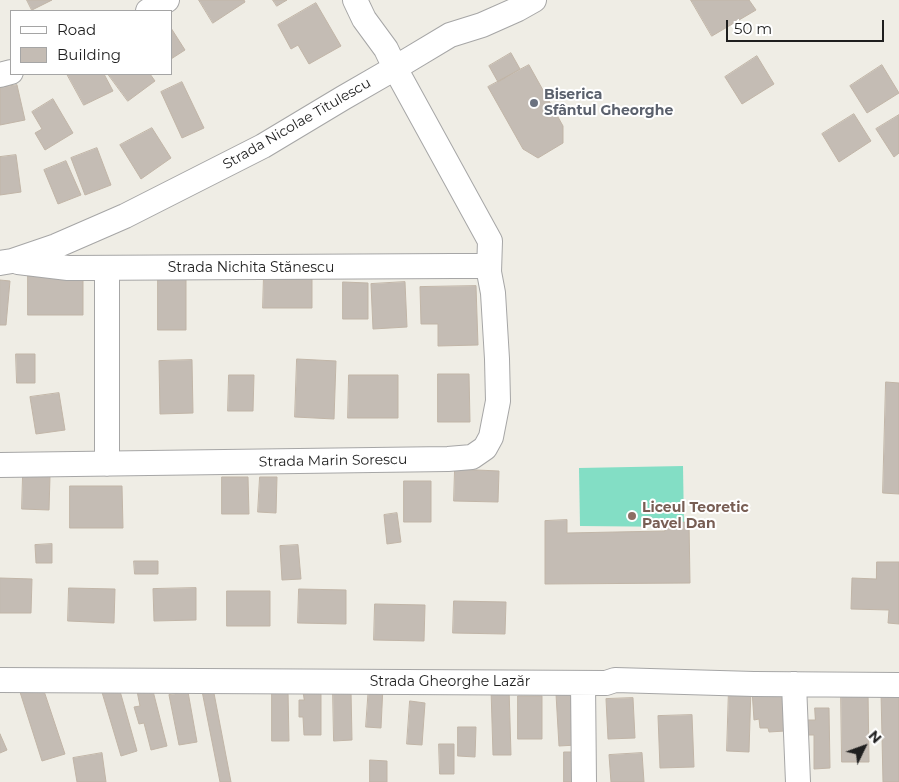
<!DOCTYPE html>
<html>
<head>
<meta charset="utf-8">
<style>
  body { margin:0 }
  #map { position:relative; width:899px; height:782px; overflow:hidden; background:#efede5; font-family:Montserrat,sans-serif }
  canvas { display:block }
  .legend { position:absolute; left:10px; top:10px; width:162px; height:65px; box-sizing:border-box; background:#fff; border:1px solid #a5a5a5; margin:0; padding:6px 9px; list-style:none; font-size:15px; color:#1f1f1f }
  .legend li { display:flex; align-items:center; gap:10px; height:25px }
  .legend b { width:25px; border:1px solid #a5a5a5 }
  .north { position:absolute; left:839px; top:722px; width:50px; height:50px; -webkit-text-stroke:4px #fff; paint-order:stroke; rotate:48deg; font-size:14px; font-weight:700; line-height:20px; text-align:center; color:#1f1f1f }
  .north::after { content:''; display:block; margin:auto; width:18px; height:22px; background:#1f1f1f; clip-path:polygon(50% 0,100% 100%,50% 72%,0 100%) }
  .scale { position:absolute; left:726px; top:20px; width:158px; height:22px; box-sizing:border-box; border:2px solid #1f1f1f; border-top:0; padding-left:6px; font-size:15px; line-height:18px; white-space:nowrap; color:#1f1f1f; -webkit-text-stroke:4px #fff; paint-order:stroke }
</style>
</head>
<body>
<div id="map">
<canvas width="899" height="782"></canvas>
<ul class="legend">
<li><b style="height:6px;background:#fff"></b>Road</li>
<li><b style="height:14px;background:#c4bcb4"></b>Building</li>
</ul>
<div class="north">N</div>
<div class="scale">50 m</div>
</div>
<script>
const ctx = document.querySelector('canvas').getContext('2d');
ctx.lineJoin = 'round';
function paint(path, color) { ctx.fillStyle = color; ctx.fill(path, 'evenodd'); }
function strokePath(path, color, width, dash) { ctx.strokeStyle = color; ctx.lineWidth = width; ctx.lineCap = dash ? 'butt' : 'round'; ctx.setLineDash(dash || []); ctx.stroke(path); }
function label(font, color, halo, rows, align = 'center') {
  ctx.font = font + ' Montserrat,sans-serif'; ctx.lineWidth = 4; ctx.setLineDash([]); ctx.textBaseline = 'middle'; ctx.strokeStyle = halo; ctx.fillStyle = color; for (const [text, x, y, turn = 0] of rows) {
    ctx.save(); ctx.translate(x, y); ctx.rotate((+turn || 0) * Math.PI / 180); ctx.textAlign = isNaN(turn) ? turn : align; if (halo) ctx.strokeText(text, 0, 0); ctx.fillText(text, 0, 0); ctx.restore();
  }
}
const pitch = new Path2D(`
  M683 466 684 527 580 526 579 468Z`);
const building = new Path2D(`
  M27 0H52L32 10Z
  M199 0H244L245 2 213 23Z
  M273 0H287L277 6Z
  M691 0H749L756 10 712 36Z
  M316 3 341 46 309 64 298 45 291 49 278 25Z
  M171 28 185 50 171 59Z
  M511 53 520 69 498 82 489 66Z
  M757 56 774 84 742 104 725 77Z
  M529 65 563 126V143L538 158 523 149 488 87Z
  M882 65 899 93 867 113 850 86Z
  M67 74H104L113 91 84 105Z
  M108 74H150L155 81 128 101Z
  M182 82 204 128 182 138 161 92Z
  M17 85 25 120 0 125V88Z
  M53 99 73 133 45 150 35 133 42 129 32 112Z
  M854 114 871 141 839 162 822 134Z
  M899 115V153L894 157 876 129Z
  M152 128 171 158 141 179 120 145Z
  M97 148 111 185 85 195 71 158Z
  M16 155 21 192 0 195V157Z
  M66 161 81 195 58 204 44 170Z
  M264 274H312V308H263Z
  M28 276H83V315H28Z
  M158 278H186V330H158Z
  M0 280 10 281 6 325H0Z
  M343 282 368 283V319H343Z
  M405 282 407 327 373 329 371 284Z
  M476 286 478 345 438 346V324H421L420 287Z
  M16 354H35V383H17Z
  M297 359 336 361 334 419 295 417Z
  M192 360 193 413 160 414 159 361Z
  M438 374H469L470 422H438Z
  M229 375H254L253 411H228Z
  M349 375H398V418H348Z
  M886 382 899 383V494L883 493Z
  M59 393 65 430 36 434 30 397Z
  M455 469 499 471 498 502 454 501Z
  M23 475 50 476 49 510 22 509Z
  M222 477H248L249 514H222Z
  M260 477H277L276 513 258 512Z
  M404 481H431V522H404Z
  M70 486H122L123 528H70Z
  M397 513 401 542 387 544 384 515Z
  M567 520V533L665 531V523L689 522 690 583 545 584V521Z
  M52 544V563H36L35 545Z
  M298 545 301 579 282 580 280 546Z
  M134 561H158V574H135Z
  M877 562H899V624L888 623 889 610 851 609 852 578 876 579Z
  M0 578 32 579 31 613H0Z
  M69 588 115 589 114 623 68 621Z
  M196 588V620L154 621 153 589Z
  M299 589 346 590V624L298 623Z
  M227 591H270V626H227Z
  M454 601 506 602 505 634 453 633Z
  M375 604 425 605 424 641 374 640Z
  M118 684 137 751 121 756 101 689Z
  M42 685 65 754 42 761 20 692Z
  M369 685 383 686 381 728 366 727Z
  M152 687 167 746 151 750 144 723 139 724 134 707 140 706 137 691Z
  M729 687H751L749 752 727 751Z
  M213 688 231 782H220L202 691Z
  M509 688 511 755H493L491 689Z
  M782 688 785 731 769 732 768 728H760L759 719 754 720 752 690Z
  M303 690H321V735H304L303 717H299V700H304Z
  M272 691H288L289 741H272Z
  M333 691H351L352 740 334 741Z
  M841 691H868L869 762H842Z
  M899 691V782H883L881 692Z
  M188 692 197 742 179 745 169 695Z
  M575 693 577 745 559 746 556 694Z
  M518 696H542V739H518Z
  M633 698 635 738 608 739 606 699Z
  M410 701 425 703 422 745 407 744Z
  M815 708H829L830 768 814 769V735H807V720H815Z
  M692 715 694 767 660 768 658 716Z
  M458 727H476L475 757 458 756Z
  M0 734 7 750 0 753Z
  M439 744H454V774H440Z
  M564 752H578V782H564Z
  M102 753 106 782H77L73 758Z
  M642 753 644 782H611L609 755Z
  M370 760 387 761V782H370Z`);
const minor = new Path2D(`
  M148 11 167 0
  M0 75 11 72
  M18 262 68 268 454 266H482L486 268 489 272
  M0 263 12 261 56 246 125 216 263 146 343 98 395 68 450 35 482 25 518 9 534 0
  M107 464V268
  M0 465 448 459 472 457 485 448 491 437 498 401 497 359 493 293 489 272 490 241 395 68 386 49 364 19 355 0
  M0 680 606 683 615 680 754 684 899 685
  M583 683 584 782
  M794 684 798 782`);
const markers = [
  [534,103,5,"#6b7280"],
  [632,516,5,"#8d6e63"]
];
const worshipNames = [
  ["Biserica",544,95],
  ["Sfântul Gheorghe",544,111]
];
const streetNames = [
  ["Strada Nicolae Titulescu",297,124,-30],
  ["Strada Nichita Stănescu",251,268],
  ["Strada Marin Sorescu",333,461,-1],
  ["Strada Gheorghe Lazăr",450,682]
];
const educationNames = [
  ["Liceul Teoretic",642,508],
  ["Pavel Dan",642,524]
];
paint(pitch, '#83dec5');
paint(building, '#c4bcb4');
strokePath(building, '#c1b5a7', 1);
strokePath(minor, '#a6a6a6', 26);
strokePath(minor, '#fff', 24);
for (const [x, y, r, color] of markers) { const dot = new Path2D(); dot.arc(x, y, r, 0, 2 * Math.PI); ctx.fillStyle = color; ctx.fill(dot); strokePath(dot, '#fff', 2); }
label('bold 14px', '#5b616d', '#fff', worshipNames, 'left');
label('14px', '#1f1f1f', '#fff', streetNames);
label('bold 14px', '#785e54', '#fff', educationNames, 'left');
</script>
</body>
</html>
